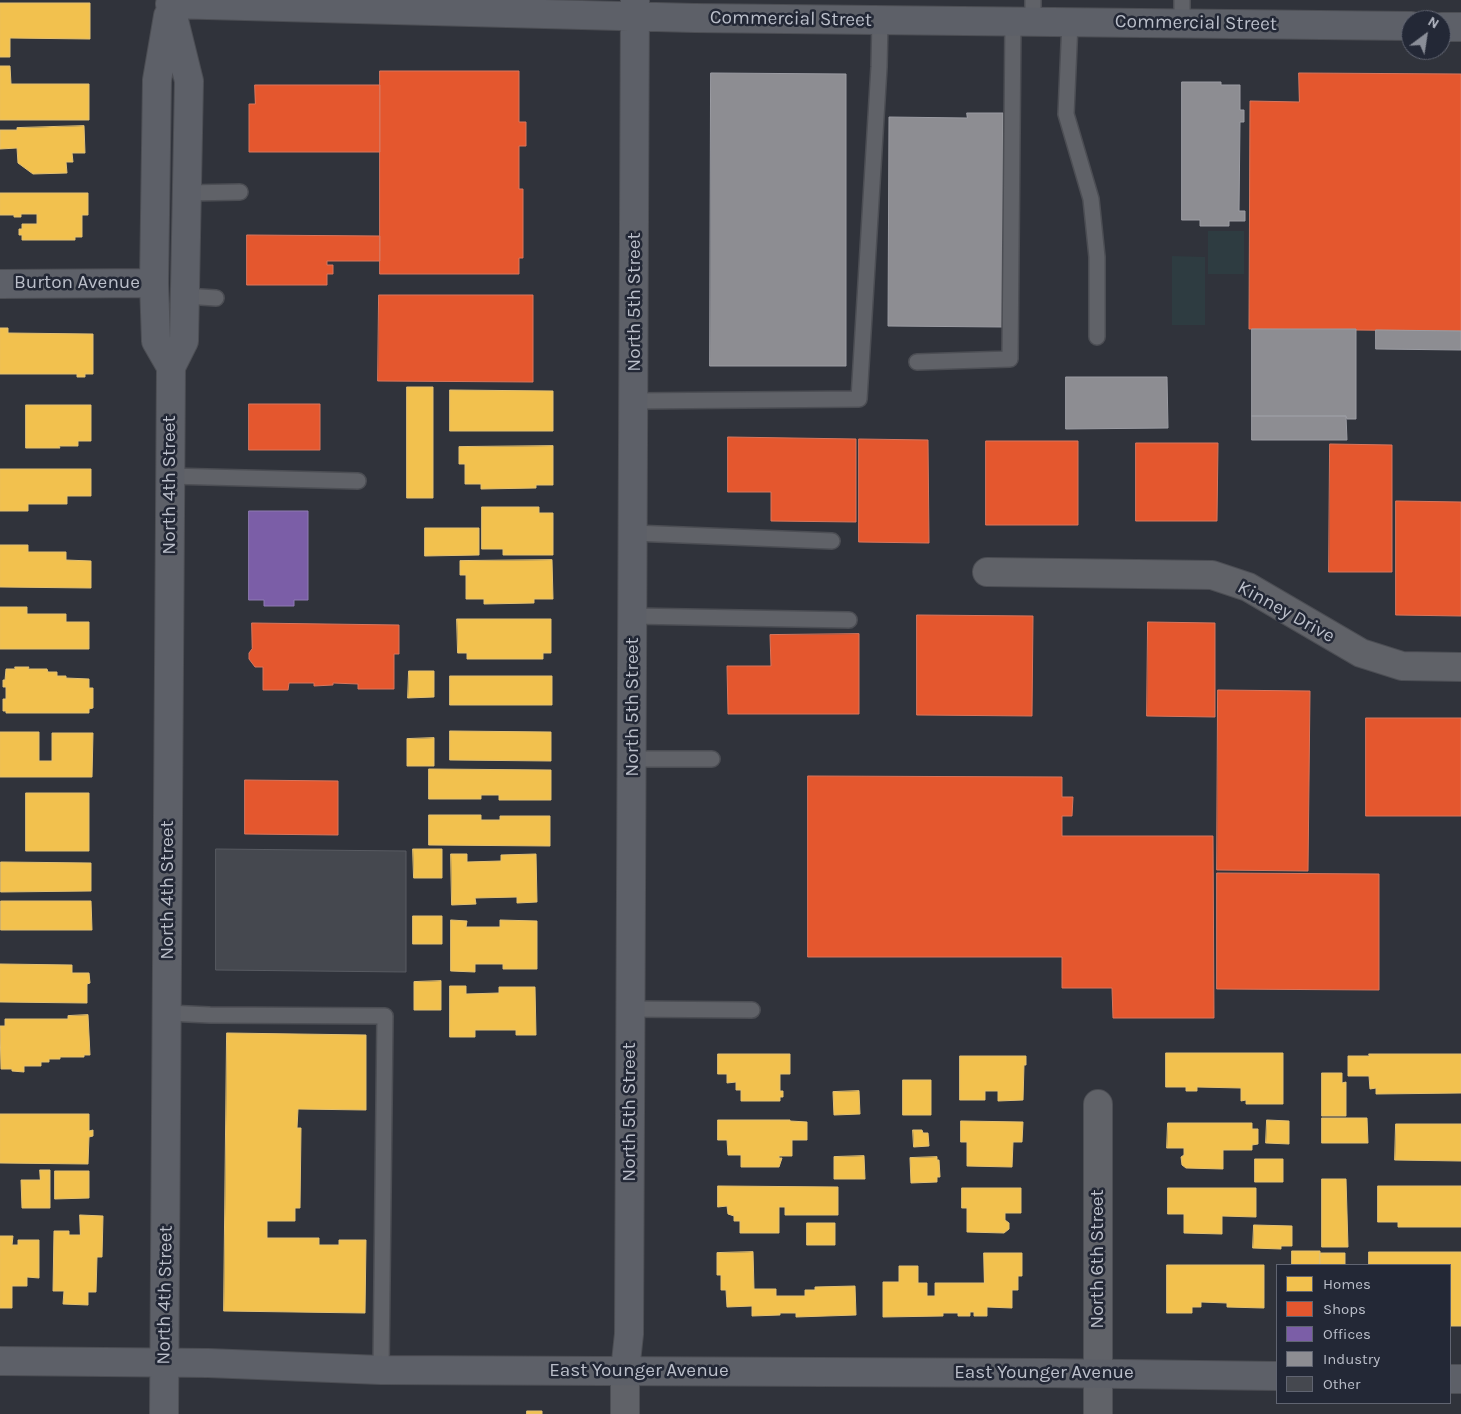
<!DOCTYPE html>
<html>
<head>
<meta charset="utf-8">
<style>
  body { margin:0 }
  #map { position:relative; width:1461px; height:1414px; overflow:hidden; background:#30333b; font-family:Karla,sans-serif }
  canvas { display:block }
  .legend { position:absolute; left:1276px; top:1264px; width:175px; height:140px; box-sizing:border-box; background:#232836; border:1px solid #606471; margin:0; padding:6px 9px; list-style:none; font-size:15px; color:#bbbfca }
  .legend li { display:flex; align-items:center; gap:10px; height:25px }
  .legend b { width:25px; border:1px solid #606471 }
  .north { position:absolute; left:1401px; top:10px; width:50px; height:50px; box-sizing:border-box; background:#232836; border:1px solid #606471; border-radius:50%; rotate:31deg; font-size:14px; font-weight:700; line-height:20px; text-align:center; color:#bbbfca }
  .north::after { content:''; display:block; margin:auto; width:18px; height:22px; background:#8a8e98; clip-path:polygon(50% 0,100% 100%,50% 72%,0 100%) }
</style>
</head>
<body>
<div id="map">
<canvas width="1461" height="1414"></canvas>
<ul class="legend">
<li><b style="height:14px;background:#f2c14e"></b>Homes</li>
<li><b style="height:14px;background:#e4572e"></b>Shops</li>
<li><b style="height:14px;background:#7b5ea7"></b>Offices</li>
<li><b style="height:14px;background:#8d8d92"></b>Industry</li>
<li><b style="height:14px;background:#45484f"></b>Other</li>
</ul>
<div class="north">N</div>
</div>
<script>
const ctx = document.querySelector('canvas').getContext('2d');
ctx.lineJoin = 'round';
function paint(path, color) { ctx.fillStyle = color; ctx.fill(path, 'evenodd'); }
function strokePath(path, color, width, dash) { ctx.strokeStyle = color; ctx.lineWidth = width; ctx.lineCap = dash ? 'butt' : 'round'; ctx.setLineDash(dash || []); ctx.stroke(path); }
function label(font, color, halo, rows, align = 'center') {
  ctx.font = font + ' Karla,sans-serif'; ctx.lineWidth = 5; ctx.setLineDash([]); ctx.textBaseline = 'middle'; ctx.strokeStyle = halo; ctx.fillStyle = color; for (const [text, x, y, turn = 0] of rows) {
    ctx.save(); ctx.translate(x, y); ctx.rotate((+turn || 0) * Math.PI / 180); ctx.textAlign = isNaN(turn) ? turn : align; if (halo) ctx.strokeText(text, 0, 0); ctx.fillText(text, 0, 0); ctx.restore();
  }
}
const green = new Path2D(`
  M1208 231H1244V274H1208Z
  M1172 256 1205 257V325H1172Z`);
const homes = new Path2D(`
  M0 3H90V39L10 38V57H0Z
  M0 66H10L11 84H89V120H0Z
  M84 126 85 153H72L73 162H66L67 173 33 174 18 163 17 148 0 149V130H17V128Z
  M0 193H88V215H82V237H75V240H22V235H19V229H22V224H37V214H21V217H14V215H0Z
  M0 328H8V333L93 334V374H85V377H77V374H0Z
  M407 387H433V498H407Z
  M450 390 553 391V431H450Z
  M26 405H91V441H78V446H59L60 448H26Z
  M553 446V485H536V488L481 489V484H465V464H459V447Z
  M0 469H91V496H67V504H28V511H0Z
  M482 507H539V513H553V555H503V549H482Z
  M425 528H479V555L425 556Z
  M0 545H28V552H66V560L91 561V588L0 587Z
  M552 560 553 599H534V603L484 604V599H466V575H460V561Z
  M0 607H27V614H66V622H89V649H0Z
  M457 619H551V653H543V659H467V653H458Z
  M15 667H29L28 669H47L48 672H57V676H66V678L89 679V688H93V708L89 709V713H6V711H3V699H6V687H3V680H5L6 669H15Z
  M409 671H434V697L408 698Z
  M450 676H552V705H450Z
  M450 731 551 732V761L450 760Z
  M0 732H39V761H52V733H93L92 777H0Z
  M434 738V766H407V739Z
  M429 769 551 770V800H499V795H481V799H429Z
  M26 793H89V851H26Z
  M429 815H481V820H500V816H550V846L429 845Z
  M413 849H442V878H414Z
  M451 854H467V862L501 861V855L536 854 537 902 517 903V897L475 898 476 904 452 905Z
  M1 862 91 863V891L1 892Z
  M1 901H91L92 930H1Z
  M413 916H442V944H413Z
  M451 920 467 921 466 927H500V920L537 921V969H503V964H475V972L451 971Z
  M0 964 72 965V973H89L90 983 87 984V1003L0 1002Z
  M441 981V1010H414V982Z
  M450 986H466V994L499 993V987H535L536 1035H516V1030H475V1037H450Z
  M88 1015 90 1055H84V1057H60V1059H49V1062H41V1066H24V1072L12 1071V1069H1L0 1026H5V1019H68V1016Z
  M227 1033 366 1035V1110L298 1109 297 1128H301L300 1208H295V1221H267V1238H319V1245H339V1240H366L365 1313 224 1311Z
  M1166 1053H1283V1104H1246V1100L1241 1101V1088L1197 1087V1091H1186V1087H1166Z
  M718 1054H790V1074H780V1091H783V1097H780V1101H741V1090H736V1082L727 1083V1074H718Z
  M1369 1054H1461V1093L1376 1094V1088L1370 1089 1369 1076H1348V1056H1369Z
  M960 1056H1026V1065H1024L1023 1100 998 1101V1091H985V1100H960Z
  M1322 1073H1342V1083L1346 1082V1116H1322Z
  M903 1080H931V1115H903Z
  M859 1091 860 1114 834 1115 833 1092Z
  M0 1114H89V1131L93 1130V1136L89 1137 88 1164 0 1163Z
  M1322 1118H1367L1368 1143H1322Z
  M718 1120H790V1121L807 1122V1140H792V1156H779V1158H782L779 1167H741V1155H728L727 1140H718Z
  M1267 1120 1289 1121V1144L1266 1143Z
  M961 1121 1023 1122 1022 1142H1013L1012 1167 967 1166V1142H961Z
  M1168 1123H1252V1129H1258V1144L1252 1145V1150H1223V1169L1186 1168 1182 1165 1181 1157 1184 1155V1148H1167Z
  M1396 1124H1461V1161L1395 1160Z
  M913 1130H922L923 1133H928L929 1146 914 1147Z
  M864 1156 865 1179H834V1157Z
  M937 1157V1160H939L940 1177H937V1182L911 1183 910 1158Z
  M1255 1159H1283V1182H1255Z
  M40 1170H50V1208H22L21 1180H40Z
  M55 1171H89V1198L55 1199Z
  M1322 1179H1346L1348 1247H1322Z
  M718 1186 838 1187V1215H785V1207H779V1233H740V1221H734V1216L728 1214 727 1206 718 1207Z
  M1378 1186H1461V1227H1398V1222H1378Z
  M962 1188H1021V1213H1005V1220L1009 1223V1229L1004 1233 967 1232V1208H962Z
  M1168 1188H1256V1217L1222 1216V1234L1184 1233V1214H1168Z
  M80 1215 103 1216 102 1257H97L96 1292H88V1305L63 1304 64 1291H53L54 1231H69V1235H80Z
  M807 1223H835V1245H807Z
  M1254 1225 1292 1226V1246H1281V1249L1253 1248Z
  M0 1236H13L12 1245H18V1240H39V1278L27 1277V1286H12V1308H0Z
  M1292 1251H1320V1265H1292Z
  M753 1252 754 1289H776V1296H805V1290H815V1287L855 1286 856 1315 796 1317V1313H780V1315L752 1316V1306L727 1307 726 1290H721V1275H717V1253Z
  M1369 1252H1461V1326H1450V1265H1369Z
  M984 1253H1022V1276H1018V1290H1012V1308L987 1307V1316H974V1312H970V1316H958V1313H943V1316L883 1317V1282H899V1266H918V1283H927V1296H935V1283H984Z
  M1320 1253H1345V1265H1320Z
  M1167 1265H1264V1308L1227 1307V1303L1201 1302V1307H1192V1313H1167Z
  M527 1411H542V1414H527Z`);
const shops = new Path2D(`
  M380 71H519V122H526V146H519V189H523V258H519V274H380Z
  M1299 73 1461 74V331L1249 329 1250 101 1299 102Z
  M255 85H380V152H249V104H255Z
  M247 235 380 236V261H327V265H333V274H327V285H247Z
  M379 295H533V382L378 381Z
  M249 404H320V450H249Z
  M728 437 856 439V522L771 521V492H728Z
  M859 439 928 440 929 543 859 542Z
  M986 441H1078V525H986Z
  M1136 443H1218L1217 521H1136Z
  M1330 444 1392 445V572H1329Z
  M1396 501 1461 502V616L1396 615Z
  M917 615 1033 616 1032 716 917 715Z
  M1148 622 1215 623V717L1147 716Z
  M252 623 399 625V654H394V689H358V684L333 683V685L314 686V683H289L288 690H263V667H255L249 659V653L252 649Z
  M859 634V714H728L727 666H771L770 635Z
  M1218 690 1310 691 1308 871 1217 870Z
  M1366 718H1461V816H1366Z
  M808 776 1062 777V797H1073L1072 816H1062V836H1213L1214 1018H1113L1112 988H1062V957H808Z
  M245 780 338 781V835L245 834Z
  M1217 873 1379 874V990L1217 989Z`);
const offices = new Path2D(`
  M249 511H308V600H294V606H264V600H249Z`);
const industry = new Path2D(`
  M711 73 846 74V366H710Z
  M1182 82H1221V85H1240V110H1244V122H1240L1239 211H1245V221H1229V226H1200V220H1182Z
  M967 113H1003V327L888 326 889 117 967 118Z
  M1252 329H1356V419H1347L1346 416H1252Z
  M1376 330 1461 331V350L1376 349Z
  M1066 377H1167L1168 428 1066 429Z
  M1252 416H1346L1347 440H1252Z`);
const building = new Path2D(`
  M216 849 406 851V972L216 970Z`);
const lane = new Path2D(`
  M1182 0V23
  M1033 22V0
  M1070 22 1066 114 1091 199 1097 257V337
  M187 193 240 192
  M185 296 216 298
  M917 362 1010 359 1013 21
  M634 401 859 399 879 67 880 20
  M170 476 358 481
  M633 533 832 541
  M633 616 849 620
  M632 759H712
  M631 1009 752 1010
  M167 1013 210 1015 385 1016 381 1370`);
const street = new Path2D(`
  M987 572 1212 575 1248 587 1361 653 1402 666 1461 667
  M625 1371V1414
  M1098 1414V1104`);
const secondary = new Path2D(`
  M170 4 694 18 1411 26
  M168 16 157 80 154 283 156 341 171 367
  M1441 27H1461
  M0 284 154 283
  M0 1361 208 1363 381 1370 1046 1373 1277 1376
  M625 1371 629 1334 635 0
  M1450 1379H1461
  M164 1414 171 367 184 341 189 81 170 4`);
const streetNames = [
  ["Commercial Street",791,19,1],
  ["Commercial Street",1196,23,1],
  ["Burton Avenue",77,283],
  ["North 5th Street",635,302,-90],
  ["North 4th Street",170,485,-90],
  ["Kinney Drive",1286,612,29],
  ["North 5th Street",633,707,-90],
  ["North 4th Street",168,890,-90],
  ["North 5th Street",630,1112,-90],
  ["North 6th Street",1098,1259,-90],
  ["North 4th Street",165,1295,-89],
  ["East Younger Avenue",639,1371],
  ["East Younger Avenue",1044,1373]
];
paint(green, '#2e3c41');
paint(homes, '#f2c14e');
strokePath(homes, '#e2c073', 1);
paint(shops, '#e4572e');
strokePath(shops, '#d8765d', 1);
paint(offices, '#7b5ea7');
strokePath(offices, '#8e7bb2', 1);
paint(industry, '#8d8d92');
strokePath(industry, '#9b9ca3', 1);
paint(building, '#45484f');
strokePath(building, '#585b62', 1);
strokePath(lane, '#4c4e54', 18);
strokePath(street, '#4c4e54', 30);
strokePath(secondary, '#4c4e54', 30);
strokePath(lane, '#606268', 15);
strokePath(street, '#606268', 28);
strokePath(secondary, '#5d6068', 28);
label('19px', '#bbbfca', '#232836', streetNames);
</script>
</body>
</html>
